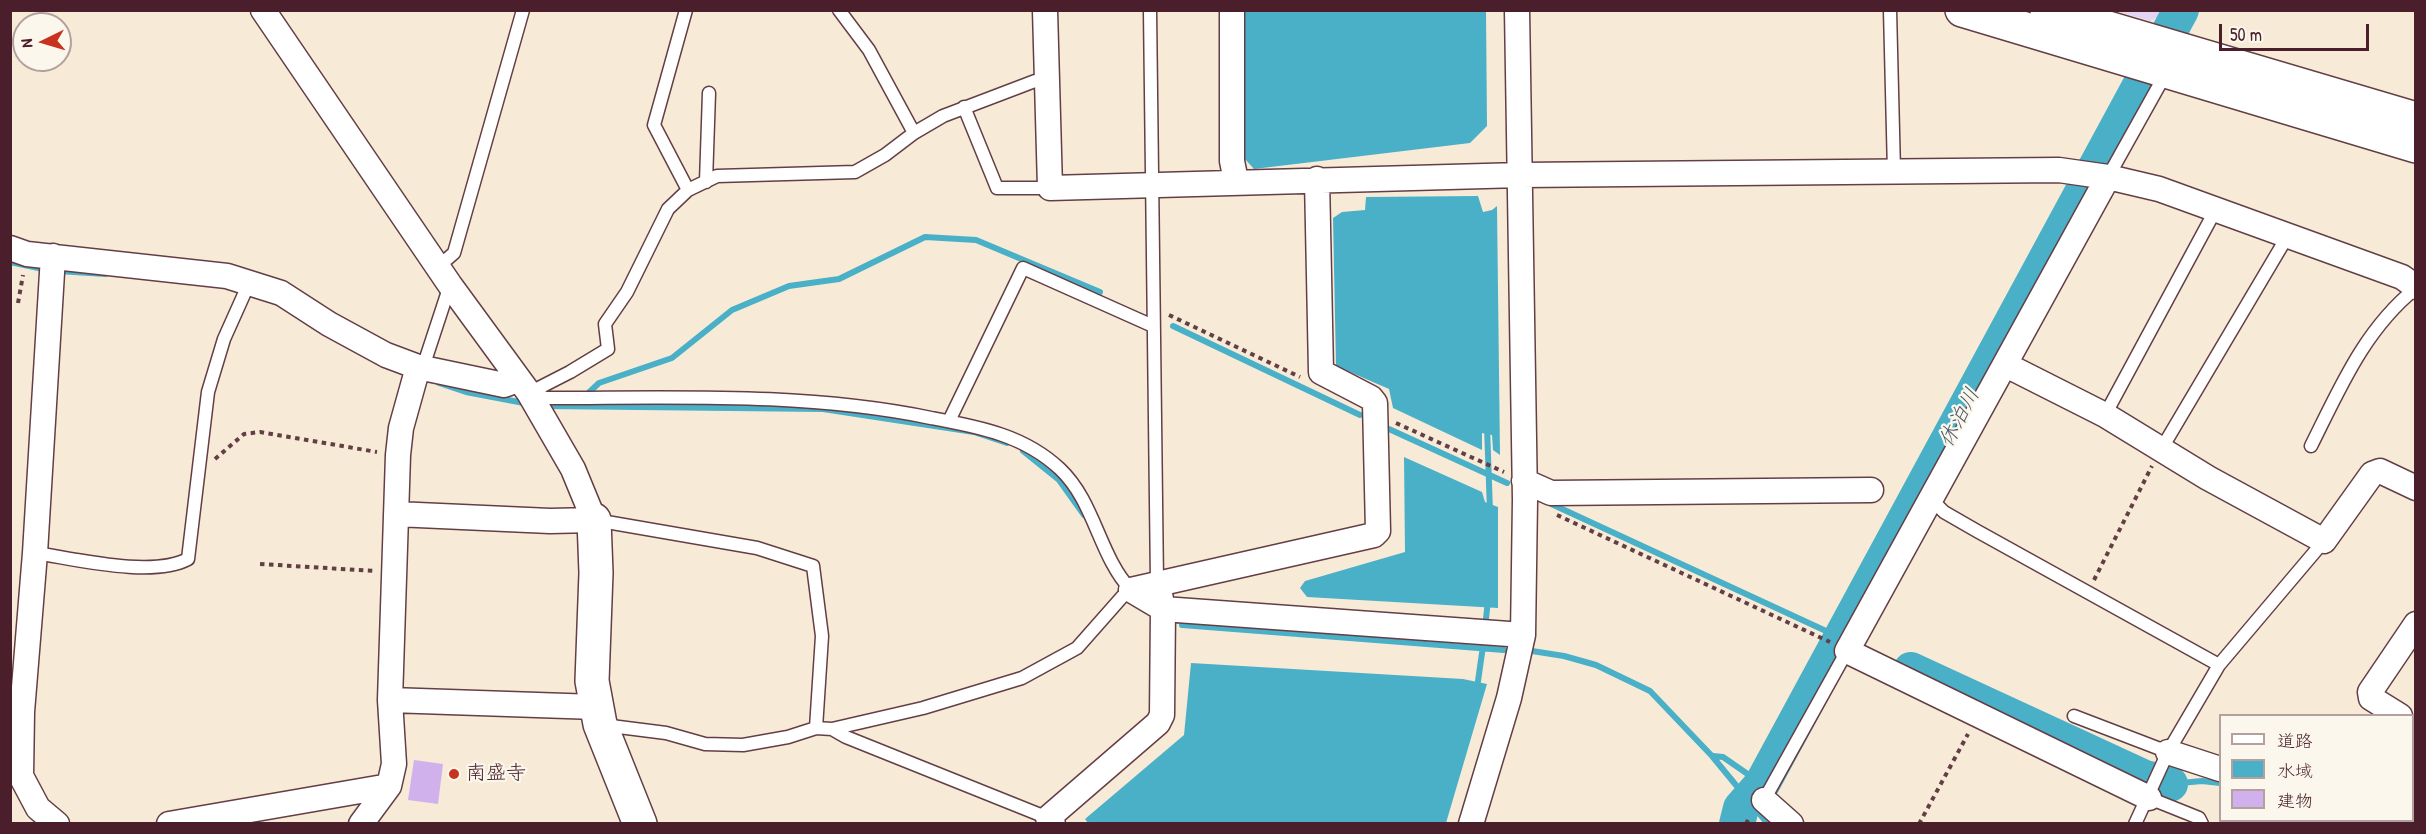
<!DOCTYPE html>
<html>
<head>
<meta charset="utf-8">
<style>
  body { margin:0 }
  #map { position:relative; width:2426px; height:834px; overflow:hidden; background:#f7ebd8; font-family:"Patrick Hand","Klee One",sans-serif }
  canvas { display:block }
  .frame { position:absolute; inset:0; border:12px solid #4a1f2b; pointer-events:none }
  .legend { position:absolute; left:2219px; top:714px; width:195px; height:108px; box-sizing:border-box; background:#fbf7ec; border:2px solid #b4a19f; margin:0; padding:8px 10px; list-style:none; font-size:18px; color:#4a1f2b }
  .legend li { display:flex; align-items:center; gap:12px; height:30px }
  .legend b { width:30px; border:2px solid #b4a19f }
  .north { position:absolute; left:12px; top:12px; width:60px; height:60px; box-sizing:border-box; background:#fbf7ec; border:2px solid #b4a19f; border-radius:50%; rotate:265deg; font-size:16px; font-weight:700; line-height:24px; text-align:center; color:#4a1f2b }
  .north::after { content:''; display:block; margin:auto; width:21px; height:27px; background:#c8321e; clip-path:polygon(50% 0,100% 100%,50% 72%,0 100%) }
  .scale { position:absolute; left:2219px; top:24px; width:150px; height:27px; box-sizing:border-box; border:3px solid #4a1f2b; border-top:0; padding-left:8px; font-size:18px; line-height:21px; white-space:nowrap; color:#4a1f2b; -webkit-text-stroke:4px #fbf7ec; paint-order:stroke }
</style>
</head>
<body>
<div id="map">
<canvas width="2426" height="834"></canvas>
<div class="frame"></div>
<ul class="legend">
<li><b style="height:8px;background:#fff"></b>道路</li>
<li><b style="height:16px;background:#49b0c8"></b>水域</li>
<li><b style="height:16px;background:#d0b1ec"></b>建物</li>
</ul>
<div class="north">N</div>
<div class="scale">50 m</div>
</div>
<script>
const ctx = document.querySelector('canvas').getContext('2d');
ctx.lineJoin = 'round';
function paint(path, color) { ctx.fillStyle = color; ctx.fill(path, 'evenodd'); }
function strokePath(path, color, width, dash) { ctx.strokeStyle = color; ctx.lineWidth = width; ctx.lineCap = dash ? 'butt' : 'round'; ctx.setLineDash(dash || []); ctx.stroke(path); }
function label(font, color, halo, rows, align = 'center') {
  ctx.font = font + ' "Patrick Hand","Klee One",sans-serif'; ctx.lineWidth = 4.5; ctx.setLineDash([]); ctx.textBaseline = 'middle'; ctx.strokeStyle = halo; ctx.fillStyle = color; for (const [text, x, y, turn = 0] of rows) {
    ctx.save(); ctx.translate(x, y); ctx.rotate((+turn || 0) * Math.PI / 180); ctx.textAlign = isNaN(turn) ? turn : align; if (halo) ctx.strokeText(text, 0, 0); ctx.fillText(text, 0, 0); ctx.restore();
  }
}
const built = new Path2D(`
  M2116 11H2163L2160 16 2150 21Z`);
const water = new Path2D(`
  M1243 11H1486L1487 126 1470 143 1254 169 1244 158Z
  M1478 196 1483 212 1492 210 1497 206 1500 455 1493 450 1492 435 1482 433V450L1393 408 1389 389 1336 366 1333 218 1342 212 1365 210 1366 197Z
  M1404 457 1482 492 1485 502 1498 507V608L1307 597 1300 588 1305 581 1405 552Z
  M1191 663 1463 679 1487 684 1446 823H1088L1085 819 1184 735Z`);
const stream = new Path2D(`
  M10 262 48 270
  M58 271 105 274
  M1173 326 1360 415
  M439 383 466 392 529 404
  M584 397 599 383 672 358 732 310 789 286 839 279 925 237 976 240 1100 292
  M545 406 823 409 974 432 1007 443
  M1487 426 1490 512
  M1389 429 1507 483
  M1023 451 1059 480 1084 515
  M1547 502 1839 637
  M1182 625 1504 650
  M1485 628 1488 600
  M1532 651 1564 656 1596 665 1650 691 1712 756 1768 824
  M1477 688 1484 639
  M1713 756 1723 757 1762 784
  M2170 784 2202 781 2220 783
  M2305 820 2312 824`);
const river = new Path2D(`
  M1911 670 2145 778 2170 784
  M1737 824 1741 808 1762 784 2181 10`);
const building = new Path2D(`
  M414 760 443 764 438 804 408 800Z`);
const path = new Path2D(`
  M18 303 23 275
  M1169 315 1300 377
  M1396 423 1504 472
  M215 459 244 434 260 432 377 452
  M1557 515 1830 642
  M260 564 375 571
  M2094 580 2152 466
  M1746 824 1750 816
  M1919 824 1968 734`);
const lane = new Path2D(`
  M686 10 654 125 688 190
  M839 10 869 50 914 133
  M1150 10 1157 583
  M1890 10 1894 172
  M964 107 997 188H1050
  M2108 177 2166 73
  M706 182 709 93
  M439 266 454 253 523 10
  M418 367 426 358 450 285
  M529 393 570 372 608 349 605 324 627 292 668 209 688 190 717 176 855 172 885 155 914 133 943 116 1035 81H1047
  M530 393 546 398C675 398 805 392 931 418 979 427 1024 435 1060 469 1095 502 1099 556 1131 590L1122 597 1077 648 1022 678 923 708 832 729 816 728 788 737 743 745 705 744 666 733 603 725
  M2105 415 2215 211
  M949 421 1023 268 1153 326
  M2311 446C2340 388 2364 330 2416 288
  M2162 448 2287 237
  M1932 500 1944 512 1977 531 2219 665
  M595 520 757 548 813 566 822 636 816 728
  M35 553C76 559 152 578 188 559L208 392 224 339 250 281
  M2074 716 2168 752
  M832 729 846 737 1048 818
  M2149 798 2199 818 2202 824
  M1764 800 1847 651
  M2135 824 2168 752 2219 665 2324 541`);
const street = new Path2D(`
  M263 10 450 285 529 393 573 469 594 520 550 521 396 514
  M1045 10 1050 188 1521 175 2059 170 2108 177 2159 189 2402 277 2416 287
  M1232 10V161L1236 181
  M2108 177 1847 651 2149 798
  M10 248 27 254 227 276 281 293 329 324 386 355 418 367 504 385 518 380
  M53 256 35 553 22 712 21 776 38 808 57 824
  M2006 365 2105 415 2208 478 2324 541 2372 474 2380 471 2416 488
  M1524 481 1551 493 1871 490
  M1131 590 1374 535 1378 531 1375 403 1371 398 1321 372 1317 179
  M1131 590 1163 609 1523 635
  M390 700 596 707
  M2400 716 2371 698 2370 692 2416 624
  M2168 752 2220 769
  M1764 800 1791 824
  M2341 820 2348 824
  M169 824 389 786
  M361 824 389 786 394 764 390 700 398 455 401 428 418 367
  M1053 824 1048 818 1158 723 1162 715 1163 609 1160 594
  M1471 824 1509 698 1523 635 1525 500 1517 10`);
const secondary = new Path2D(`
  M1962 10 2416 146
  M2047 10 2416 119
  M594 520 596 573 592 681 600 724 640 824`);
const markers = [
  [454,774,6,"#c8321e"]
];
const poiNames = [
  ["南盛寺",466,774]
];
const waterNames = [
  ["休泊川",1960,418,-62]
];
paint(built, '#e2d4f3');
paint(water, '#49b0c8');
strokePath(stream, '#49b0c8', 6);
strokePath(river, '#49b0c8', 36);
paint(building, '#d0b1ec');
strokePath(lane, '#643e45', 15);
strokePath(street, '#643e45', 27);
strokePath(secondary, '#643e45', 36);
strokePath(path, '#643e45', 4, [4.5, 4.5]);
strokePath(lane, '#fff', 12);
strokePath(street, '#fff', 24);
strokePath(secondary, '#fff', 33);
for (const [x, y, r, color] of markers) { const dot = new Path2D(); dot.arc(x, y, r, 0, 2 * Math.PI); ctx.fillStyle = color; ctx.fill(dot); strokePath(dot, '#fbf7ec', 2); }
label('20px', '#4a1f2b', '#fbf7ec', poiNames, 'left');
label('italic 21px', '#4a596a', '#fbf7ec', waterNames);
</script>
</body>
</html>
